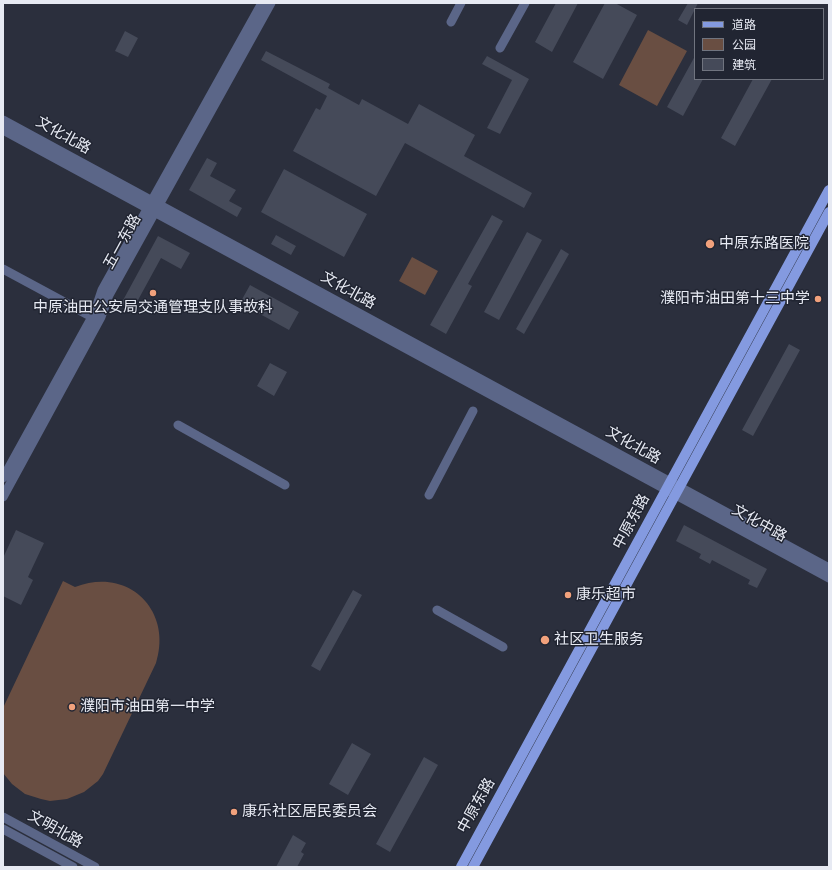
<!DOCTYPE html>
<html>
<head>
<meta charset="utf-8">
<style>
  body { margin:0 }
  #map { position:relative; width:832px; height:870px; overflow:hidden; background:#2b2f3d; font-family:Jost,"Noto Sans SC",sans-serif }
  canvas { display:block }
  .frame { position:absolute; inset:0; border:4px solid #e7eaf3; pointer-events:none }
  .legend { position:absolute; left:694px; top:8px; width:130px; height:72px; box-sizing:border-box; background:#212532; border:1px solid #70747f; margin:0; padding:5px 7px; list-style:none; font-size:12px; color:#e7eaf3 }
  .legend li { display:flex; align-items:center; gap:8px; height:20px }
  .legend b { width:20px; border:1px solid #70747f }
</style>
</head>
<body>
<div id="map">
<canvas width="832" height="870"></canvas>
<div class="frame"></div>
<ul class="legend">
<li><b style="height:5px;background:#849ae0"></b>道路</li>
<li><b style="height:11px;background:#694e42"></b>公园</li>
<li><b style="height:11px;background:#454a59"></b>建筑</li>
</ul>
</div>
<script>
const ctx = document.querySelector('canvas').getContext('2d');
ctx.lineJoin = 'round';
function paint(path, color) { ctx.fillStyle = color; ctx.fill(path, 'evenodd'); }
function strokePath(path, color, width, dash) { ctx.strokeStyle = color; ctx.lineWidth = width; ctx.lineCap = dash ? 'butt' : 'round'; ctx.setLineDash(dash || []); ctx.stroke(path); }
function label(font, color, halo, rows, align = 'center') {
  ctx.font = font + ' Jost,"Noto Sans SC",sans-serif'; ctx.lineWidth = 3; ctx.setLineDash([]); ctx.textBaseline = 'middle'; ctx.strokeStyle = halo; ctx.fillStyle = color; for (const [text, x, y, turn = 0] of rows) {
    ctx.save(); ctx.translate(x, y); ctx.rotate((+turn || 0) * Math.PI / 180); ctx.textAlign = isNaN(turn) ? turn : align; if (halo) ctx.strokeText(text, 0, 0); ctx.fillText(text, 0, 0); ctx.restore();
  }
}
const green = new Path2D(`
  M648 30 687 51 657 106 619 85Z
  M412 257 438 271 425 295 399 281Z
  M63 581 75 587C128 566 173 610 156 663L103 774 98 781 84 792 67 799 50 801 41 799 25 794 12 784 3 773V708Z`);
const building = new Path2D(`
  M556 3H578L552 52 535 42Z
  M605 3H615L637 15 603 79 573 62Z
  M688 3H698L687 25 678 20Z
  M125 31 138 38 128 57 115 51Z
  M266 51 330 84 328 88 359 105 362 99 408 124 419 104 475 135 464 156 532 193 524 208 405 143 376 196 293 151 316 108 320 110 327 96 261 60Z
  M487 56 529 79 500 134 487 128 512 80 482 64Z
  M695 56V79H703L683 116 667 107Z
  M753 79H772L735 146 721 138Z
  M207 158 217 163 210 176 236 190 229 201 242 208 237 217 189 190Z
  M284 169 367 214 344 257 261 212Z
  M492 215 503 221 468 284 472 286 446 334 430 325Z
  M527 232 542 240 499 320 484 312Z
  M276 235 296 246 291 255 271 244Z
  M158 236 190 253 181 269 161 258 132 311 121 304Z
  M561 249 569 254 524 334 516 329Z
  M250 285 299 312 289 330 240 303Z
  M789 344 800 350 753 436 742 430Z
  M270 363 287 372 274 396 257 386Z
  M684 525 767 569 757 588 748 584 750 580 712 560 710 564 699 558 701 554 676 541Z
  M16 530 44 543 28 577 33 580 21 605 3 596V558Z
  M353 590 362 595 320 671 311 666Z
  M352 743 371 754 348 795 329 784Z
  M424 757 438 765 390 852 376 844Z
  M293 835 306 843 301 852 304 854 297 867H276Z`);
const minor = new Path2D(`
  M451 22 461 3
  M500 48 525 3
  M3 120 829 568
  M3 130 829 578
  M3 269 92 317
  M178 425 285 485
  M3 478 92 317 96 308 102 290 262 3
  M429 495 473 411
  M3 497 101 317 109 295 271 3
  M437 610 503 647
  M3 817 95 867
  M3 829 73 867`);
const major = new Path2D(`
  M461 867 829 190
  M473 867 829 212`);
const markers = [
  [710,244,5,"#f1a17c"],
  [153,293,4,"#f1a17c"],
  [818,299,4,"#f1a17c"],
  [568,595,4,"#f1a17c"],
  [545,640,5,"#f1a17c"],
  [72,707,4,"#f1a17c"],
  [234,812,4,"#f1a17c"]
];
const streetNames = [
  ["文化北路",63,136,29],
  ["五一东路",123,242,-61],
  ["文化北路",348,291,29],
  ["文化北路",633,446,29],
  ["中原东路",632,522,-62],
  ["文化中路",759,524,29],
  ["中原东路",477,806,-61],
  ["文明北路",55,830,29]
];
const poiNames = [
  ["中原东路医院",719,244],
  ["濮阳市油田第十三中学",810,299,"right"],
  ["中原油田公安局交通管理支队事故科",153,308,"center"],
  ["康乐超市",576,595],
  ["社区卫生服务",554,640],
  ["濮阳市油田第一中学",80,707],
  ["康乐社区居民委员会",242,812]
];
paint(green, '#694e42');
paint(building, '#454a59');
strokePath(minor, '#5b6688', 9);
strokePath(major, '#849ae0', 10);
for (const [x, y, r, color] of markers) { const dot = new Path2D(); dot.arc(x, y, r, 0, 2 * Math.PI); ctx.fillStyle = color; ctx.fill(dot); strokePath(dot, '#212532', 1.5); }
label('15px', '#e7eaf3', '#212532', streetNames);
label('15px', '#e7eaf3', '#212532', poiNames, 'left');
</script>
</body>
</html>
